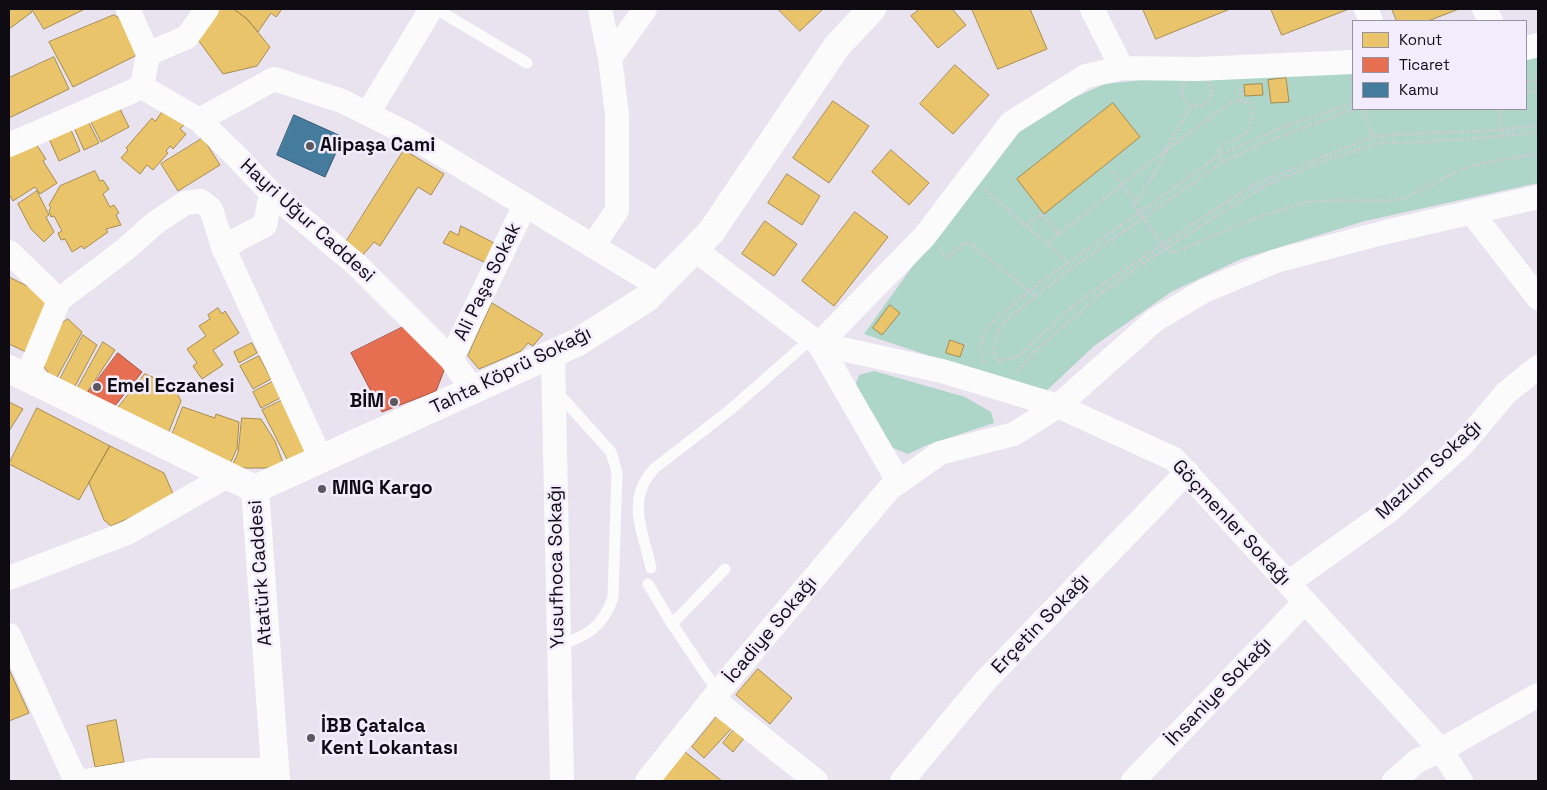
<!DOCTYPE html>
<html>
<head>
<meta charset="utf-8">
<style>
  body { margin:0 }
  #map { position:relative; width:1547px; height:790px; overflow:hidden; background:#e8e3ee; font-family:"Space Grotesk",sans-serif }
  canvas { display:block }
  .frame { position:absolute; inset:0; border:10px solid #0e0b12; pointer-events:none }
  .legend { position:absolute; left:1352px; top:20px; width:175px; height:90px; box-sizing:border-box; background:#f3ecfd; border:1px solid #97929f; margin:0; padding:6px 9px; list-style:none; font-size:15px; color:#0e0b12 }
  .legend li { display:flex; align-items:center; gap:10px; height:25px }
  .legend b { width:25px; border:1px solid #97929f }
</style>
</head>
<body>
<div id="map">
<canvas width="1547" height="790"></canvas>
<div class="frame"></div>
<ul class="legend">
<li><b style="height:14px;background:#e9c46a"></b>Konut</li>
<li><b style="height:14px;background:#e76f51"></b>Ticaret</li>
<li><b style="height:14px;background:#457b9d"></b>Kamu</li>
</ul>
</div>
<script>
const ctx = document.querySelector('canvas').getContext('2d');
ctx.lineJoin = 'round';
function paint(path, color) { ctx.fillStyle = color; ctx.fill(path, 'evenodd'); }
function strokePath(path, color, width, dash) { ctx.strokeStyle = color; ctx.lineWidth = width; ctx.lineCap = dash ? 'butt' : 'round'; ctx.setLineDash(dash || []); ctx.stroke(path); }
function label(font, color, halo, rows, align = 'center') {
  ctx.font = font + ' "Space Grotesk",sans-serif'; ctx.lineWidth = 5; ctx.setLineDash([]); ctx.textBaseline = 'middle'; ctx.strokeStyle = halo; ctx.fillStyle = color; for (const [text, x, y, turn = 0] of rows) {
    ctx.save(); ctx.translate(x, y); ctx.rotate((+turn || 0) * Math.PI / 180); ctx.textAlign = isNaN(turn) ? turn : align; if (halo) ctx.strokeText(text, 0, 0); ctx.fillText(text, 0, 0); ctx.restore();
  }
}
const green = new Path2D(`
  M1538 51V183L1365 221 1241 259 1171 292 1094 346 1043 394 864 334 912 267 1030 117 1105 84 1143 80 1353 67V109H1526V54Z
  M874 371 965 397 991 412 994 423 927 445 908 454 888 446 859 398 856 383 859 375Z`);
const homes = new Path2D(`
  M9 9H29L32 12 9 29Z
  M32 9H85L44 29Z
  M216 9H234L247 19 270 47 257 66 223 74 196 37Z
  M234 9H282L276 17 271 13 258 32 247 19Z
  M778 9H823L800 31Z
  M920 9H955L953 10 966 25 938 48 911 16Z
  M972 9H1030L1047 49 998 69Z
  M1143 9H1230L1156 39Z
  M1271 9H1349L1282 35Z
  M1392 9H1459L1428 21H1397Z
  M114 15 124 21 137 55 73 87 49 42Z
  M54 57 69 89 9 118V78Z
  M955 65 989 95 953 134 920 104Z
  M1286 78 1289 102 1271 103 1268 80Z
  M1262 84 1263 95 1245 96 1244 85Z
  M833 101 869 126 829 183 793 158Z
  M1113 103 1140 137 1044 214 1017 179Z
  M118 105 129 127 101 142 88 116Z
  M163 111 186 123 180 129 186 134 173 149 170 146 166 151 168 153 153 170 147 165 140 174 121 158 128 150 126 148 152 118 155 121Z
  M85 115 99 143 84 150 71 121Z
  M68 123 80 151 59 161 46 132Z
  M203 138 220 165 178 191 161 164Z
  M34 141 46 159 43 161 57 183 40 194 35 187 13 201 9 194V157Z
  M404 150 444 174 431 195 418 187 380 246 374 242 362 256 346 242Z
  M891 150 929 183 909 205 872 172Z
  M95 171 100 181 103 180 109 189 103 194 110 207 114 205 119 213 116 215 121 225 106 229 108 232 84 249 82 246 72 252 65 239 61 240 58 233 62 231 54 216 51 217 49 210 51 208 49 205 60 186Z
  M787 174 820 196 802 225 768 203Z
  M37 191 49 215 46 217 54 232 44 242 31 229 18 204Z
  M855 212 888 237 834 306 802 281Z
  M765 221 797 244 774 276 742 254Z
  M461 226 494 243 486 263 443 243 450 231 458 235Z
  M9 277 53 299 26 352 9 344Z
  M492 303 543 334 533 346 528 343 521 351 479 369 468 356Z
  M890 305 900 313 882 335 873 328Z
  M218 308 222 314 225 311 239 333 213 350 223 365 202 379 193 366 197 363 187 349 206 336 199 326 210 319 208 315Z
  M68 319 82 332 55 381 52 379 40 360 57 327Z
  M83 335 97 345 73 390 58 383Z
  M950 340 964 345 960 357 946 353Z
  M103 342 115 350 84 397 76 391Z
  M252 343 257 353 239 363 234 352Z
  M259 356 271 379 253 389 240 366Z
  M145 374 173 385 181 401 166 439 113 414Z
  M274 381 282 397 261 408 253 392Z
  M285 399 313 457 291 467 262 410Z
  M9 402 23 409 9 431Z
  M183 407 215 418 216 414 239 422 237 449 229 466 170 440Z
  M37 408 110 446 79 500 9 464Z
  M242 418 261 419 275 441 285 468H231L238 453Z
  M110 446 164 473 175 498 111 526 104 520 89 483Z
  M9 669 29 713 9 721Z
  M758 669 792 698 770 724 736 695Z
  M719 714 733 727 704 758 692 747Z
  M116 720 124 762 95 767 87 726Z
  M735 728 745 737 733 752 723 743Z
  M685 752 722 781H664L662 780Z`);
const shops = new Path2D(`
  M407 325 445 368 436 391 382 412 351 353Z
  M118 353 142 372 110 412 84 398Z`);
const public = new Path2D(`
  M294 115 343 137 325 177 277 155Z`);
const path = new Path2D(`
  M1182 91a15 15 0 1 1 30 0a15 15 0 1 1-30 0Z
  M1526 82 1538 80
  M1241 88V102
  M1526 92 1538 91
  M1354 109 1261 144 1223 162 1073 267 1006 320 997 334 994 349 996 358 999 361 1018 357 1067 311 1103 284 1217 208 1257 183 1373 137 1385 135 1500 130 1538 125
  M1362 109 1373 137
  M1499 109 1500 130
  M1112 171 1133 199 1135 206 1162 245 1173 253 1258 217 1306 202 1340 200 1386 201 1406 198 1455 172 1478 164 1538 154
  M985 190 1068 262
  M1135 205 1158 168 1166 150 1192 104
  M1027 225 1042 214 1059 234 1048 243
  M1059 234 1166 150 1232 102 1238 101 1250 103C1252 112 1254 124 1248 131 1238 143 1207 141 1223 162
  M939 250 948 258 963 243 971 244 1035 296
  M984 362 979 351 984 333 997 317 1030 290 1220 155 1283 127 1353 103
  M1018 371 1036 350 1103 292 1165 249 1262 187 1321 162 1383 142 1403 143 1482 138 1538 132`);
const service = new Path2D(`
  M436 9 527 63
  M557 392 611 452 617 472 613 598C602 627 588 636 559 645
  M651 568C643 531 625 499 655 468L730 410 811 339
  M648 584 672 624 718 692
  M672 624 725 569`);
const minor = new Path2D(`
  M128 9 148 54 142 87 199 120 236 156 271 193 357 265 451 359 473 390
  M1092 9 1122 68
  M1366 9 1371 21
  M1484 9 1491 21
  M1526 48 1538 45
  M148 54 187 37 207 9
  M610 58 645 9
  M368 113 431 9
  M199 120 274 79 342 101 406 133 659 286
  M9 145 142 87
  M271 193 265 225 223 247 321 459
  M1472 213 1538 298
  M593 246 617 210V114L610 58 600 9
  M694 249 819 344 942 371 1058 406 1174 459 1441 750 1461 781
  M9 252 59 300
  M819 344 924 237 1011 123 1086 76 1122 68 1197 69 1353 62
  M819 344 898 481
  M553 353 562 781
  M451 359 525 205
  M27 377 59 300 127 248 155 223 185 203 201 201 211 209 223 247
  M9 578 127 533 227 476
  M1288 583 1390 510 1462 445 1506 393 1538 367
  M9 635 76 781
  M713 699 816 781
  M86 781 151 770H275
  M647 781 718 692 889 489 940 453 1014 434 1058 406 1155 320 1204 291 1276 261 1386 232 1538 197
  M902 781 985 681 1187 472
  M1133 781 1305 602
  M1394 781 1417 761 1441 750 1538 695`);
const tertiary = new Path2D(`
  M255 489 578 342 647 298 711 232 837 46 872 9`);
const secondary = new Path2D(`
  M9 369 255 489 276 781`);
const markers = [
  [310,146,5,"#5a575f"],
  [97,387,5,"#5a575f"],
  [394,402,5,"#5a575f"],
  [322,489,5,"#5a575f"],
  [311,738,5,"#5a575f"]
];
const poiNames = [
  ["Alipaşa Cami",320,146],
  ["Emel Eczanesi",107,387],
  ["BİM",384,402,"right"],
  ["MNG Kargo",332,489],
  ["İBB Çatalca",321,727],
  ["Kent Lokantası",321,749]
];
const streetNames = [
  ["Hayri Uğur Caddesi",307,221,42],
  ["Ali Paşa Sokak",488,282,-64],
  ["Tahta Köprü Sokağı",511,371,-26],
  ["Mazlum Sokağı",1429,470,-43],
  ["Göçmenler Sokağı",1231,523,47],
  ["Yusufhoca Sokağı",557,567,-91],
  ["Atatürk Caddesi",261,573,-94],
  ["Erçetin Sokağı",1041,624,-46],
  ["İcadiye Sokağı",771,630,-50],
  ["İhsaniye Sokağı",1219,692,-46]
];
paint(green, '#add5c8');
paint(homes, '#e9c46a');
strokePath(homes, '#a78c50', 1);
paint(shops, '#e76f51');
strokePath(shops, '#a6513e', 1);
paint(public, '#457b9d');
strokePath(public, '#345973', 1);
strokePath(path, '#cecccf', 3, [2.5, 2.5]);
strokePath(service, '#fcfbfc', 11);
strokePath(minor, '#fcfbfc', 24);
strokePath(tertiary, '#fcfbfc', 28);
strokePath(secondary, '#fcfbfc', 28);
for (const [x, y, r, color] of markers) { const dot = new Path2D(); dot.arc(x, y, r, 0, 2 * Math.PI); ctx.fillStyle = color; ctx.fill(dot); strokePath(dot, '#f3ecfd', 2); }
label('bold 19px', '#0e0b12', '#f3ecfd', poiNames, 'left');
label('19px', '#0e0b12', '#f3ecfd', streetNames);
</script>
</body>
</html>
